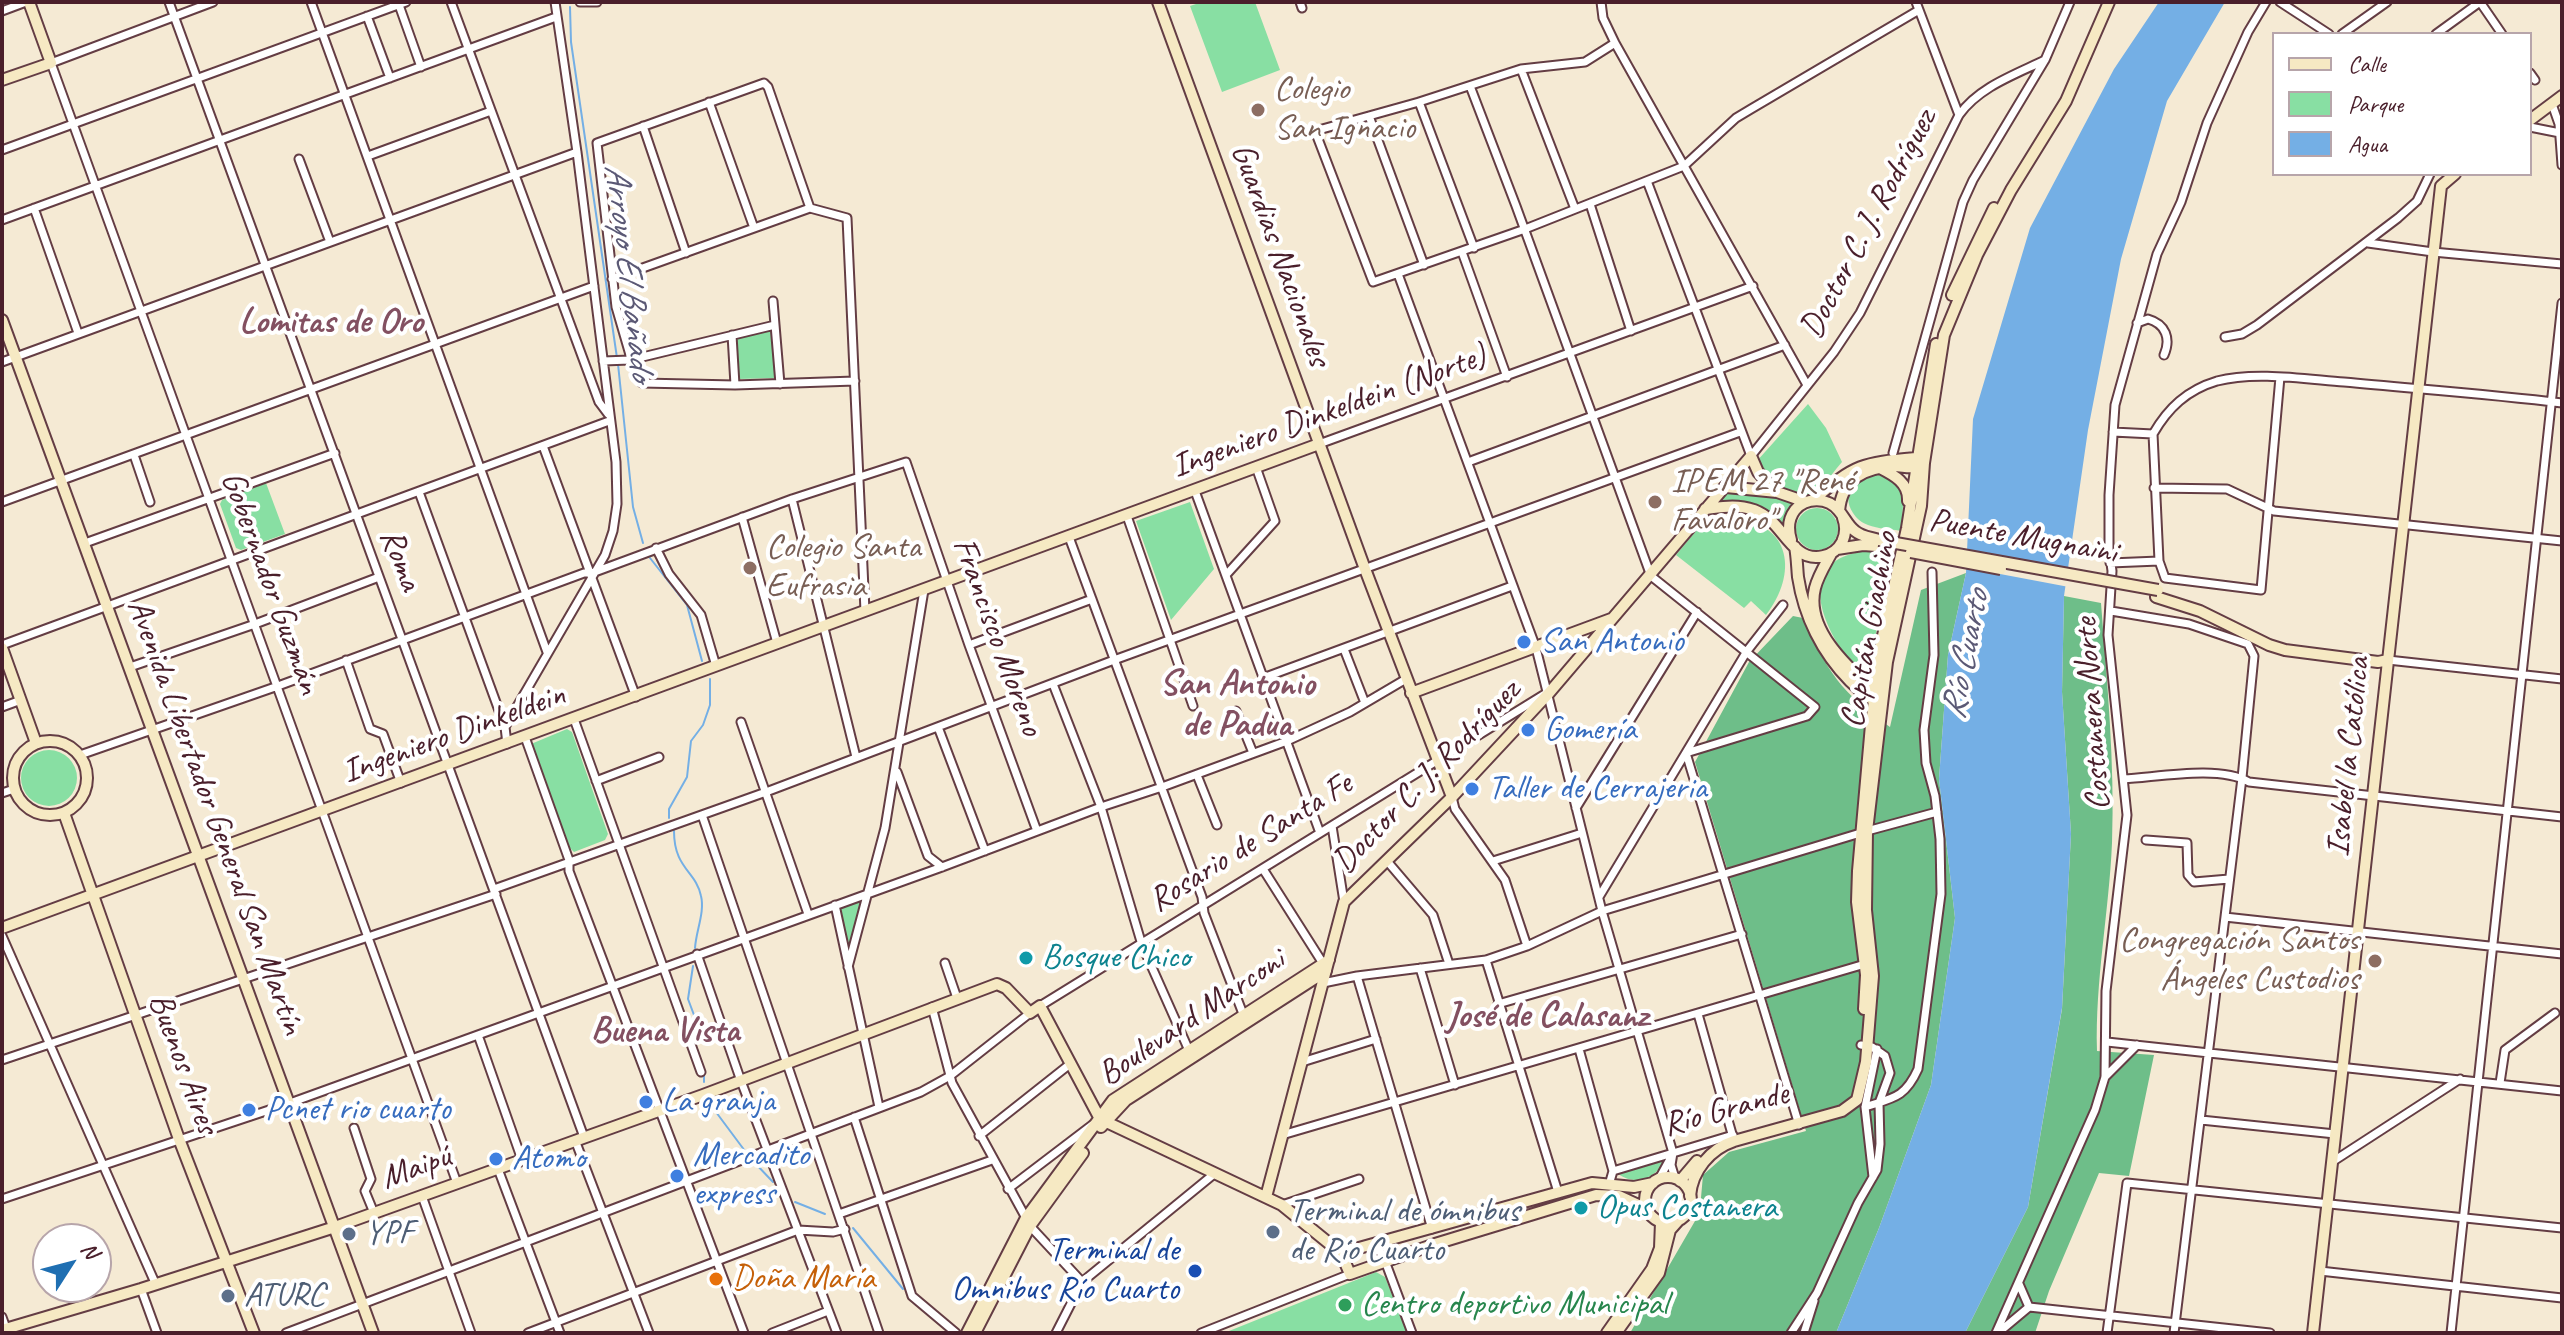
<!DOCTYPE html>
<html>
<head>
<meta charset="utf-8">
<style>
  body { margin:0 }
  #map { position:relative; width:2564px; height:1335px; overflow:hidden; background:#f5ead4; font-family:Caveat,sans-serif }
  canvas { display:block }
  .frame { position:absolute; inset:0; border:4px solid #4a1f2b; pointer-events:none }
  .legend { position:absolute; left:2272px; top:32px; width:260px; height:144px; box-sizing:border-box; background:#fff; border:2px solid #b7a5aa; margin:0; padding:10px 14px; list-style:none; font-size:24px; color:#4a1f2b }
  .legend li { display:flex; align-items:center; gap:16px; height:40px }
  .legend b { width:40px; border:2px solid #b7a5aa }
  .north { position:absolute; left:32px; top:1223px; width:80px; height:80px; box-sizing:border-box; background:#fff; border:2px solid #b7a5aa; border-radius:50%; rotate:54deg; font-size:22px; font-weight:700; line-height:32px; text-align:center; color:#4a1f2b }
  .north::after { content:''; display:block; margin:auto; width:28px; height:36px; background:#1f6fb2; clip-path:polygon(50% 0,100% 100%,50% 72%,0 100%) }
</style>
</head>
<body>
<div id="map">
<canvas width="2564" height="1335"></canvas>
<div class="frame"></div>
<ul class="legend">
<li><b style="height:10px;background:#f6e9c3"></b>Calle</li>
<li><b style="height:22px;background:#88dfa3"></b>Parque</li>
<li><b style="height:22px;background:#74afe5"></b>Agua</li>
</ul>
<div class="north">N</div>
</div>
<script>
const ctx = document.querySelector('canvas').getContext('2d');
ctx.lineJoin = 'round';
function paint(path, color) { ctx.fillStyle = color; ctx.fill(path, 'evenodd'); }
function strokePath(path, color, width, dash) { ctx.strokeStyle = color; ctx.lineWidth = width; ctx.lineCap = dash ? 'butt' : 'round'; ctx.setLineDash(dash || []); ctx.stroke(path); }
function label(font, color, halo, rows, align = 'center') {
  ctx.font = font + ' Caveat,sans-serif'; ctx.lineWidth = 8; ctx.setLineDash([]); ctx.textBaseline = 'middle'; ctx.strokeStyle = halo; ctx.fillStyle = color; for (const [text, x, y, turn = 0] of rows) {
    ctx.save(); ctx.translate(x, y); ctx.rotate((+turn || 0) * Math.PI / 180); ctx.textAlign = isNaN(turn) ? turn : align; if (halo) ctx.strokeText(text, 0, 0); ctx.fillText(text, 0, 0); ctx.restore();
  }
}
const green = new Path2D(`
  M1202 2H1255L1280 70 1222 92 1190 6Z
  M773 329 777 378 738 379 735 337Z
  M1808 404 1826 428 1842 462C1835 470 1828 480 1821 487 1796 510 1770 480 1756 462Z
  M1875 475C1911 476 1903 506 1901 531 1891 529 1878 529 1868 525 1862 523 1856 518 1853 513 1840 492 1857 482 1875 475Z
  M266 483 285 534 241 550 236 548 220 504 222 500Z
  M1727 491 1758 493 1793 502 1783 525 1772 516 1715 504Z
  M1190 502 1214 569 1171 620 1136 521Z
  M1796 529a21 21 0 1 1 42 0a21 21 0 1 1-42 0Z
  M1733 518C1792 523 1798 574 1766 615L1751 601 1744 608 1676 555 1701 525Z
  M1866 551 1889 556 1868 682C1832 648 1782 561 1866 551Z
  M567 729 572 732 608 834 605 840 574 852 569 847 531 744Z
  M21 778a28 28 0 1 1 56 0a28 28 0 1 1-56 0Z
  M862 898 848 956 839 906Z
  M1667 1159C1655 1178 1638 1187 1618 1174Z
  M1376 1272 1385 1277 1407 1333H1224Z`);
const forest = new Path2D(`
  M1966 573 1948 655 1939 779 1955 918 1931 1085 1879 1228 1836 1333H1630L1695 1221 1700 1209 1703 1175 1729 1152 1806 1131 1695 762 1749 662 1793 616 1803 618C1827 671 1841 693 1890 727L1921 590Z
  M2064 596 2101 603C2107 683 2115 763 2112 843 2109 912 2095 981 2097 1051L2154 1055 2129 1176 2099 1173 2049 1291 2035 1333H1965L2028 1207 2062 1009 2071 834 2062 692Z`);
const water = new Path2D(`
  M2159 2H2225L2167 101 2121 259 2088 430 2064 596 2062 692 2071 834 2062 1008 2028 1207 1965 1333H1836L1879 1228 1931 1085 1955 918 1939 779 1948 655 1966 573 1973 419 2030 228 2114 69Z`);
const pier = new Path2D(`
  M1964 549 2072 569 2069 587 1963 567Z`);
const stream = new Path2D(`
  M570 7 571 42 617 358
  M618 364 633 507 643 543
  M650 558 687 605 702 661
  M669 818V809L687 777 691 741 703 725 710 705V679
  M674 831C674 869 696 871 701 896 705 912 696 931 695 948
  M693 966 688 999 694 1015V1040L704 1069V1082
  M710 1104 745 1151
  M754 1162 773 1182
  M795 1202 825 1214
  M853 1228 903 1289`);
const street = new Path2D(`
  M169 2 584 1137
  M213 2 51 63 457 1183
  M311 2 547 652
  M451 2 599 402 608 414
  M580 2H597
  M1300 2 1302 8
  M1601 2 1603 18 1615 43 1807 385
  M1916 2 1959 115
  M2280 2 2329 34
  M2480 2 2502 34
  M399 5 421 67
  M2 11 26 2
  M367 16 390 78
  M2342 34 2387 2
  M2436 34 2480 2
  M1615 43 1585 62 1521 69 1419 102 1315 131 1373 282 1525 229 1684 166 1736 118 1751 109 1919 10
  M1521 69 1575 209
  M2530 73 2535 80
  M1470 86 1516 206 1651 576 1815 707 1807 716 1686 753
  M709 102 754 228
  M1419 102 1474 248
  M2552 104 2559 124 2562 165
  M1369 116 1424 265
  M643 126 686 253
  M2530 127 2560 133
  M2 150 406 2
  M368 156 491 111
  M299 159 330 242
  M1647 181 1751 456 1834 352 1860 313 1959 115C1979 87 2014 75 2045 60
  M1590 204 1631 331
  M34 208 78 333
  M810 208 768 87 764 83 597 143 616 307 637 379 642 383 735 385 855 381
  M2 220 556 17
  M2368 243 2433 252 2562 264
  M1462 252 1507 377
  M1398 274 1536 648 1602 911 1673 1153 1671 1165 1675 1178
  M612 279 810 208 847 218 865 611
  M773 301 780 384
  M2137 323 2148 319C2166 324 2171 339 2164 355
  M732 335 735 385
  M2225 337 2242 334 2257 325 2398 218 2417 201 2430 174
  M603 361 630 360 775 325
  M2 362 577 152
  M2280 377 2261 590 2165 578 2159 561 2153 434C2168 408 2187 390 2217 381 2254 371 2305 379 2344 382 2417 389 2490 394 2562 403
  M2113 432 2153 434
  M1319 444 1753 286
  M543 446 636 697
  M1893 453 1963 202 1973 180 2045 60 2070 2
  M134 455 150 502
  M1468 462 1785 345
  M2154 488 2227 489 2274 511 2562 541
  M1195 491 1320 833
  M419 492 505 727 507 744
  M792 499 856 757
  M2 502 594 286
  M1127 516 1193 706
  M742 517 777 643
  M1069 537 1202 897 1204 913 1245 1019
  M85 543 335 453
  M656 548 669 574 701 615 716 666
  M2110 563 2159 561
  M1226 575 1275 521 1256 467
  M2111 611 2189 624 2248 644 2254 656 2242 778 2174 1333
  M2 645 609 421
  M969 645 1092 599
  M1344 649 1365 703
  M346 660 370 729 383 734 401 783
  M2388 660 2562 679
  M130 667 255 624 379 577
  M1263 678 1512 586
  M1053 684 1101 807 1142 945 1191 1055
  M2 707 21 700
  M1236 711 1253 753
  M574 719 701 1072
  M741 722 808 914
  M505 727 605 555 613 531 617 504 616 462 577 152 555 2
  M938 727 985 851
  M525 737 569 860V871L744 1333
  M1686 753 1799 1125
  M80 755 278 686 584 573H592L792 499 906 462 969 645 1037 831
  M897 772 928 856 942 867
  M1197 775 1217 825
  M2124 779C2159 777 2219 765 2249 782L2562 817
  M596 781 659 757
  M2 793 14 789
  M1452 797 1455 809 1505 880 1527 946
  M1576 808 1697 612
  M702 815 879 1333
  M1332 826 1344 902
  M2146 840 2187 843 2188 875 2194 882 2229 879
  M1387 861 1433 915 1449 964
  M1493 861 1582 833
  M1263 869 1324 965
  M494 889 766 792 1114 660 1740 432
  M1599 897 1747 651 1783 605
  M835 905 879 1107
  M2225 917 2562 954
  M2 936 156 1285
  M697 954 741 1081 837 1333
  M1486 960 1558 1192
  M945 963 957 998
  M848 967 885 828 924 590
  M1420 968 1455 1085
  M1357 976 1432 1229
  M1323 983 1357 976 1486 960 1527 946 1602 911 1867 831 1937 812
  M1498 1004 1742 934
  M1040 1006 1545 694
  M932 1007 952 1083 1026 1218
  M1698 1014 1734 1141
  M478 1035 522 1160
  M2107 1042 2562 1091
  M1579 1049 1613 1171 1609 1185
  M2 1060 496 894
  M1302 1062 1376 1039
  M2105 1077 2137 1045
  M2500 1083 2505 1050 2555 1013
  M1865 1107C1893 1098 1905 1098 1918 1069L1941 894 1940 839 1935 796 1926 763 1924 730 1934 655 1932 572
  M854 1117 912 1296 956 1333
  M2201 1120 2335 1134
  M354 1128 371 1179 365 1191 374 1213
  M1282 1135 1865 964
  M979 1136 1070 1064
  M575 1140 649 1333
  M2332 1162 2460 1079
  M498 1169 560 1333
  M1613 1171 1733 1135
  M1873 1177 1865 1107 1877 1049
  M1659 1179 1670 1159
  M1008 1189 1092 1125
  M422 1196 471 1333
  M2 1199 290 1103 942 867 1101 807 1162 787 1287 741 1350 712 1406 679
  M1282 1205 1359 1179
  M839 1214 992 1160
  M1030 1226 1082 1282
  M1370 1246 1380 1252 1385 1261 1412 1333
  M2320 1271 2562 1298
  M141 1289 157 1333
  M2029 1307 2270 1333
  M2 1317 7 1331
  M286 1333 921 1092 950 1076 1030 1013
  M528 1333 798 1230 833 1232 845 1229
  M772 1333 828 1311
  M1056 1333 1082 1282 1214 1174
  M1201 1333 1350 1274
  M1791 1333 1817 1293 1858 1203 1877 1170 1880 1144 1879 1103 1890 1073 1885 1056 1872 1047 1861 1045
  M1804 1333 1814 1301
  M1996 1333 2095 1110 2105 1077 2106 991 2127 815 2108 635 2112 571 2109 549V495L2115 405 2157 254 2181 202 2207 123 2248 32 2266 2
  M1998 1333 2029 1307 2019 1284
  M2107 1333 2127 1183 2562 1228
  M2451 1333 2562 303`);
const secondary = new Path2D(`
  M1158 2 1365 569 1452 797
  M2 80 51 63 29 2
  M2530 120 2562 96
  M1952 295 1994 208
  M2 320 373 1333
  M1751 456 1758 472 1775 491
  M1880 468C1894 475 1909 483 1908 501
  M1726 487 1777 492 1806 502
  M1813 500C1856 464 1861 463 1916 458L1919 460
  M1705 509C1722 507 1737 504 1754 510 1777 519 1782 538 1799 551 1813 562 1834 557 1842 542 1846 534 1846 526 1843 518
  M1839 511C1842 479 1863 468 1894 466 1903 466 1911 469 1920 466
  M1791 540C1788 530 1788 519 1795 510 1806 497 1828 497 1839 511 1845 518 1848 526 1855 531 1862 537 1870 537 1879 540
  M1795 547C1797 557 1797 567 1798 577 1804 616 1822 653 1850 681 1859 689 1867 700 1880 701
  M1837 549 1863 545 1877 546
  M1831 554C1825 565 1818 576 1815 588 1804 631 1852 671 1879 696
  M2156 597 2200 611 2269 645 2285 650 2378 662 2388 660
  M2 648 36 743
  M1411 693 1611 619
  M13 778a37 37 0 1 1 74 0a37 37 0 1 1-74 0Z
  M64 813 179 1139 254 1333
  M2 928 1319 444
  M1864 1009 1866 975 1857 902 1858 871 1871 725 1880 649 1907 528 1936 344
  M1100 1119 1282 1205 1341 1253 1350 1274 1435 1244 1596 1195 1619 1196 1647 1209
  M1101 1127 1126 1100 1326 971
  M1645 1200a23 23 0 1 1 46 0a23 23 0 1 1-46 0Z
  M1680 1181 1697 1161
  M1690 1196C1692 1171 1710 1149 1734 1141L1842 1111 1857 1100 1866 1062 1873 976 1866 910 1867 831 1887 662 1921 506 1924 463 1944 335 1977 255 2011 190 2066 101 2109 2
  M1266 1197 1344 902 1452 797 1549 693 1751 456
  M1341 1253 1592 1183 1634 1187 1653 1183
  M2 1330 141 1289 335 1227 703 1095 997 984 1006 988 1030 1013 1040 1006 1100 1119
  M967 1333 1026 1218 1113 1100 1329 960
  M975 1333 1030 1226 1083 1153
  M1607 1333 1652 1269 1660 1248 1661 1222
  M1616 1333 1659 1273 1670 1230 1678 1221
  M2313 1333 2441 186 2455 174`);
const secondaryBridge = new Path2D(`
  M1879 540 2158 590
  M1911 552 2001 569`);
const markers = [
  [1258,110,8,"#8d6e63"],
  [1655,502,8,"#8d6e63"],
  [750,568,8,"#8d6e63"],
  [1524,642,8,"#3f7fe0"],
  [1528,730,8,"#3f7fe0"],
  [1472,789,8,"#3f7fe0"],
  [1026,958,8,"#0f9aa8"],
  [2375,961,8,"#8d6e63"],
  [646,1102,8,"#3f7fe0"],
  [249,1110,8,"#3f7fe0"],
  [496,1159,8,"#3f7fe0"],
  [677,1176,8,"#3f7fe0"],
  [1581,1208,8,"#0f9aa8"],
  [1273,1232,8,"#5c6f8a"],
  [349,1234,8,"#5c6f8a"],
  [1195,1271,8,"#1a4fb4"],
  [716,1279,8,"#e8710a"],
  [228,1296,8,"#5c6f8a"],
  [1345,1305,8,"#2e9e5b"]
];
const educationNames = [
  ["Colegio",1274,90],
  ["San Ignacio",1274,129],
  ["IPEM 27 \"René",1671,482],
  ["Favaloro\"",1671,521],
  ["Colegio Santa",766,548],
  ["Eufrasia",766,587],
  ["Congregación Santos",2359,941,"right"],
  ["Ángeles Custodios",2359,980,"right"]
];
const streetNames = [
  ["Doctor C. J. Rodríguez",1869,224,-62],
  ["Guardias Nacionales",1280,255,70],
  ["Ingeniero Dinkeldein (Norte)",1329,412,-20],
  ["Puente Mugnaini",2023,537,10],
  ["Roma",400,560,69],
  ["Gobernador Guzmán",270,583,70],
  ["Capitán Giachino",1870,630,-80],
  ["Francisco Moreno",997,637,70],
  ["Costanera Norte",2093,714,-94],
  ["Ingeniero Dinkeldein",454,734,-20],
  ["Isabel la Católica",2349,757,-84],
  ["Doctor C. J. Rodríguez",1427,777,-46],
  ["Avenida Libertador General San Martín",215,817,70],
  ["Rosario de Santa Fe",1251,843,-32],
  ["Boulevard Marconi",1192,1018,-34],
  ["Buenos Aires",183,1064,70],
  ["Río Grande",1726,1110,-15],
  ["Maipú",416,1168,-20]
];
const shopNames = [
  ["San Antonio",1540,642],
  ["Gomería",1544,730],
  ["Taller de Cerrajeria",1488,789],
  ["La granja",662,1102],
  ["Pcnet rio cuarto",265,1110],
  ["Mercadito",693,1156],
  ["express",693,1195],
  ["Atomo",512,1159]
];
const cultureNames = [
  ["Bosque Chico",1042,958],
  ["Opus Costanera",1597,1208]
];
const serviceNames = [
  ["Terminal de ómnibus",1289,1212],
  ["de Río Cuarto",1289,1251],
  ["YPF",365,1234],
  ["ATURC",244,1296]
];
const transitNames = [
  ["Terminal de",1179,1251],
  ["Omnibus Río Cuarto",1179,1290]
];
const foodNames = [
  ["Doña María",732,1279]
];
const leisureNames = [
  ["Centro deportivo Municipal",1361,1305]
];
const waterNames = [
  ["Arroyo El Bañado",628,272,83],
  ["Río Cuarto",1966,655,-79]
];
const neighbourhoodNames = [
  ["Lomitas de Oro",331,323],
  ["San Antonio",1237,685],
  ["de Padua",1237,726],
  ["José de Calasanz",1547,1017],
  ["Buena Vista",665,1032]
];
paint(green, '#88dfa3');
paint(forest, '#6ebe89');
paint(water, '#74afe5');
paint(pier, '#f5ead4');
strokePath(stream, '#74afe5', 2);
strokePath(street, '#643d44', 11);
strokePath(secondary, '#643d44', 14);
strokePath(street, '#fff', 7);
strokePath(secondary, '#f6e9c3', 10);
strokePath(secondaryBridge, '#643d44', 14, []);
strokePath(secondaryBridge, '#f6e9c3', 10);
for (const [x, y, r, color] of markers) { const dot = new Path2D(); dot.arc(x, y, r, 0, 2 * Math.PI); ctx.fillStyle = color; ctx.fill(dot); strokePath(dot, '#fff', 3); }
label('34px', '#785e54', '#fff', educationNames, 'left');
label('34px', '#4a1f2b', '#fff', streetNames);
label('34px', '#366cbe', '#fff', shopNames, 'left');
label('34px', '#0d838f', '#fff', cultureNames, 'left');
label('34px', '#4e5e75', '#fff', serviceNames, 'left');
label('34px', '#164399', '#fff', transitNames, 'right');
label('34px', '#c56008', '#fff', foodNames, 'left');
label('34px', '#27864d', '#fff', leisureNames, 'left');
label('italic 36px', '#5b5975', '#fff', waterNames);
label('bold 36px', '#835061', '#fff', neighbourhoodNames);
</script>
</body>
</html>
